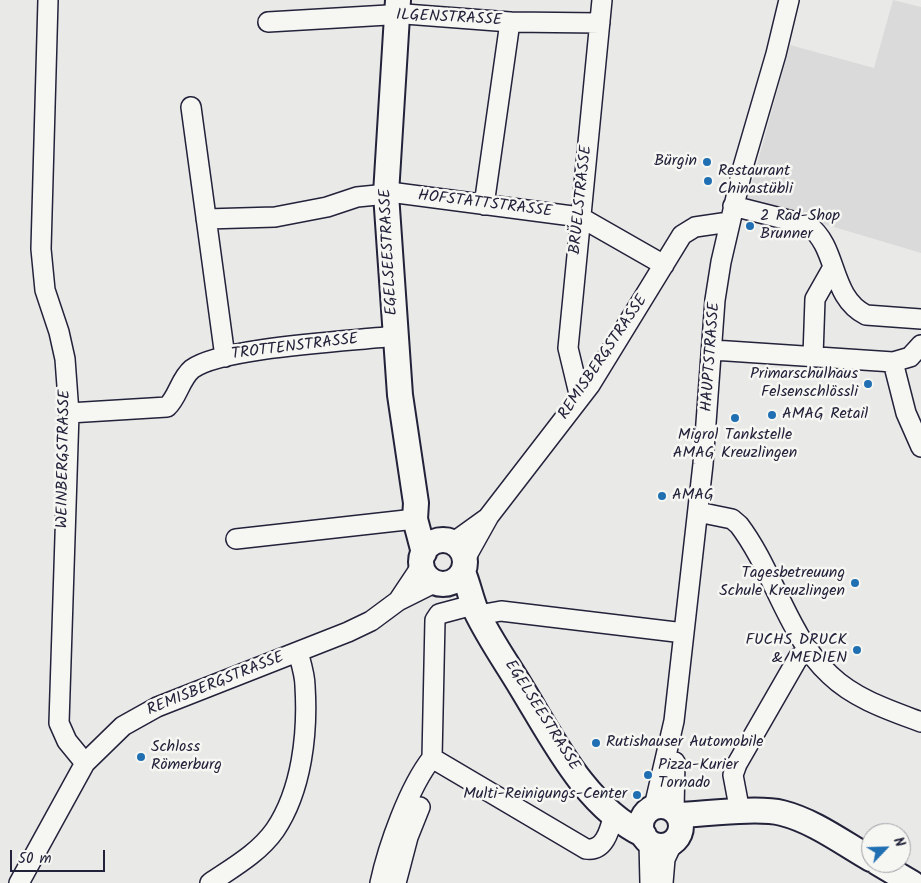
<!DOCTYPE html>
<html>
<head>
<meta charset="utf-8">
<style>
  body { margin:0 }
  #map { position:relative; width:921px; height:883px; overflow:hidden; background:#e9e9e7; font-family:Kalam,sans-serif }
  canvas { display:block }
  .north { position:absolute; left:861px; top:823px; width:50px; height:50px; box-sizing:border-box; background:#f6f6f2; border:1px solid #a1a1a9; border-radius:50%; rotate:66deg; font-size:14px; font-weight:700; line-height:20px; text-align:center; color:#22223b }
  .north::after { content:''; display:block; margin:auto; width:18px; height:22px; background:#1f6fb2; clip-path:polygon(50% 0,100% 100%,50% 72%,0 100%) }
  .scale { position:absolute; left:10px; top:850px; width:95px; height:22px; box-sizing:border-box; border:2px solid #22223b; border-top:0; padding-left:6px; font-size:15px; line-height:18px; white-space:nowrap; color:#22223b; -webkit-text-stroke:4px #f6f6f2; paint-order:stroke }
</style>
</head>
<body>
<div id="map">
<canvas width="921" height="883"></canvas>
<div class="north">N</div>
<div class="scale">50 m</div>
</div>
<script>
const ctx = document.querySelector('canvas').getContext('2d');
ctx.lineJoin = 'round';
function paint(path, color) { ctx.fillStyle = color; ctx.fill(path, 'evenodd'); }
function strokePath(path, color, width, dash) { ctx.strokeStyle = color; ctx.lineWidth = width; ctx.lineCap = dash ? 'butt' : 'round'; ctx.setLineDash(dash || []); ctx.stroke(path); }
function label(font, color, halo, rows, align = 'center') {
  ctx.font = font + ' Kalam,sans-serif'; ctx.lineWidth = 5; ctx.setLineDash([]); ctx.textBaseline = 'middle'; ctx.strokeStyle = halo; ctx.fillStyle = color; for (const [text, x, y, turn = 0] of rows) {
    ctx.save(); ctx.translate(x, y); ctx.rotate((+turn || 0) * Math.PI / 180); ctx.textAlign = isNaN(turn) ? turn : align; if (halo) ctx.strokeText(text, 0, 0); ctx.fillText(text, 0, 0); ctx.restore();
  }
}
const built = new Path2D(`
  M893 0 921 7V253L747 201 790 45 874 68Z`);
const minor = new Path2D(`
  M48 0 41 249 45 290 59 332 65 359 69 413 59 723 67 741 85 763
  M268 22 405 14 510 22 600 23
  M191 107 225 357
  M484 205 510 22
  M733 206 808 225C839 248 829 296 866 315L921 319
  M206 219 275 217 327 207 357 197 397 193 580 217 664 265
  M713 350 893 362 906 413 921 447
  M813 356 815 299 832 269
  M893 362 910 357 921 345
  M580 398 568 348 602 0
  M69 413 167 407C178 397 180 379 192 369 221 347 353 341 395 336
  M698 512 732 519 739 525C774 571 787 635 830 675 855 699 889 710 921 722
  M236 539 415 519
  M454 542 486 519
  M465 559 489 516 590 385 682 235 695 227 729 222
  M398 601 422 565
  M469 606 439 614 435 620 432 758 586 849C605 852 610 829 614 814
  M479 615 501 611 684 633
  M654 807 674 721 703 464 715 300 721 262 743 167 776 54 789 0
  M674 810 675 762
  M740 812 733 775 737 764 798 658 809 650
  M649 842 650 883
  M19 883 85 763 123 726 157 707 348 632 371 621 398 601 436 582
  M210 883C232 868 259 853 275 830 302 790 308 733 305 686 305 675 301 663 298 652
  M380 883C388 846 409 787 432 758
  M396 883 408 837 420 807
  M663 883 665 859 672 844`);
const major = new Path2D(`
  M398 0 386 194 400 395 416 503 415 519 424 553
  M421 562a22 22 0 1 1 44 0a22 22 0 1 1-44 0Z
  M463 572C468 584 471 599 476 611 489 638 506 662 521 687 554 741 586 807 644 835
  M641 826a20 20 0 1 1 40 0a20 20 0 1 1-40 0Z
  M678 815C705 814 758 807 782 813 814 821 843 843 871 859
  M878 863 912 883`);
const markers = [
  [707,162,5,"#1f6fb2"],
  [708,181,5,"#1f6fb2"],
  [750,226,5,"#1f6fb2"],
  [868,384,5,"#1f6fb2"],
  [772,415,5,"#1f6fb2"],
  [735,418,5,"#1f6fb2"],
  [662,496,5,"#1f6fb2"],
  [855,583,5,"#1f6fb2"],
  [857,650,5,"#1f6fb2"],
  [596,743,5,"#1f6fb2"],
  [141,757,5,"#1f6fb2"],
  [648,775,5,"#1f6fb2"],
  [637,795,5,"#1f6fb2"]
];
const streetNames = [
  ["ILGENSTRASSE",449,19,3],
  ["BRÜELSTRASSE",582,200,-84],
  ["HOFSTATTSTRASSE",485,205,7],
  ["EGELSEESTRASSE",390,252,-93],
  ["TROTTENSTRASSE",295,348,-7],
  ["HAUPTSTRASSE",712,357,-86],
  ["REMISBERGSTRASSE",604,358,-56],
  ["WEINBERGSTRASSE",65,459,-89],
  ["REMISBERGSTRASSE",216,685,-22],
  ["EGELSEESTRASSE",541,716,58]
];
const poiNames = [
  ["Bürgin",697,162,"right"],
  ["Restaurant",718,172],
  ["Chinastübli",718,190],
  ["2 Rad-Shop",760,217],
  ["Brunner",760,235],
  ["Primarschulhaus",858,375,"right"],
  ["Felsenschlössli",858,393,"right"],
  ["AMAG Retail",782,415],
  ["Migrol Tankstelle",735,436,"center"],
  ["AMAG Kreuzlingen",735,454,"center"],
  ["AMAG",672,496],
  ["Tagesbetreuung",845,574,"right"],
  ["Schule Kreuzlingen",845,592,"right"],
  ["FUCHS DRUCK",847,641,"right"],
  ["& MEDIEN",847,659,"right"],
  ["Rutishauser Automobile",606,743],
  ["Schloss",151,748],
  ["Römerburg",151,766],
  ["Pizza-Kurier",658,766],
  ["Tornado",658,784],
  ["Multi-Reinigungs-Center",627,795,"right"]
];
paint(built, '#dadada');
strokePath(minor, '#22223b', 22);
strokePath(major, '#22223b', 28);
strokePath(minor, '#f6f6f2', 19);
strokePath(major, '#f6f6f2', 24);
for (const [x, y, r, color] of markers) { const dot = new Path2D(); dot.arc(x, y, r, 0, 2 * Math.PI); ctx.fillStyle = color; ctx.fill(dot); strokePath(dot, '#f6f6f2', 2); }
label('16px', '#22223b', '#f6f6f2', streetNames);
label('16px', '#22223b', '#f6f6f2', poiNames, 'left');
</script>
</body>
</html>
